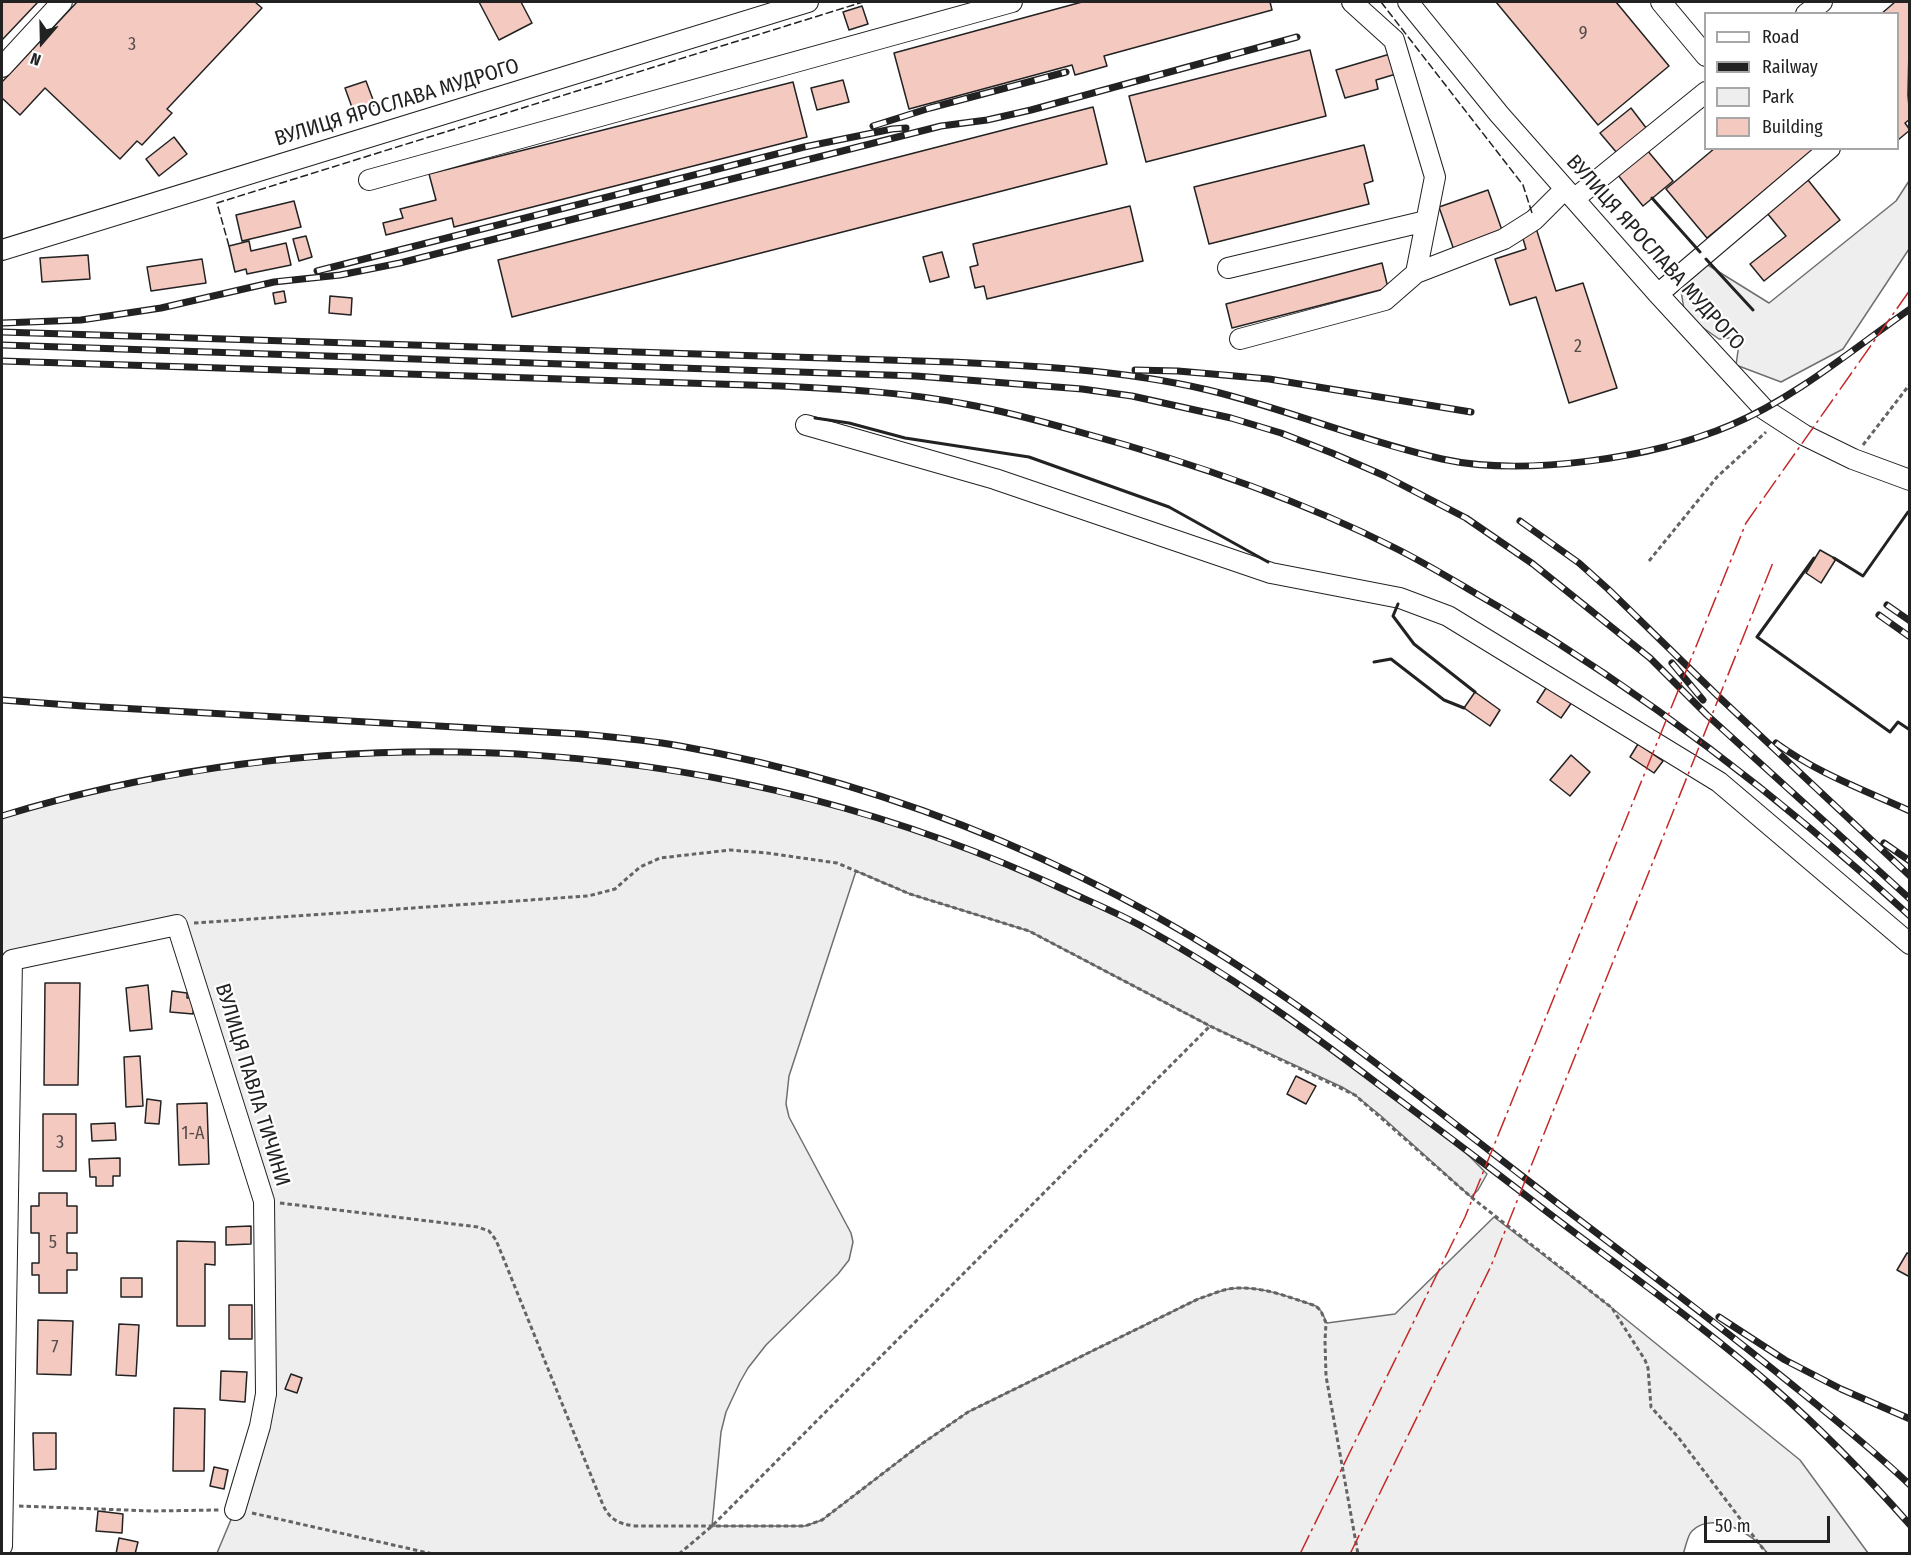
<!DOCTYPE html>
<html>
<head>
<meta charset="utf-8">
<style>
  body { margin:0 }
  #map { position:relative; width:1911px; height:1555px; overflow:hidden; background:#fff; font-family:"Fira Sans Condensed",sans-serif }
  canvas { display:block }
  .frame { position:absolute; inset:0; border:3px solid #222; pointer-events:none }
  .legend { position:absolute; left:1704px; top:12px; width:195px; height:138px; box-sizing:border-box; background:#fff; border:2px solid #a7a7a7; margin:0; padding:8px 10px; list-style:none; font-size:18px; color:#222 }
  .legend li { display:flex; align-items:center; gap:12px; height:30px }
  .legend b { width:30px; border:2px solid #a7a7a7 }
  .north { position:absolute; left:12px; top:12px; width:60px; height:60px; -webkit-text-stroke:4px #fff; paint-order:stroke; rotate:200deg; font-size:16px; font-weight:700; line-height:24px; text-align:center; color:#222 }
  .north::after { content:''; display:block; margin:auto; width:21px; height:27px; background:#222; clip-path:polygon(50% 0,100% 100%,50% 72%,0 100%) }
  .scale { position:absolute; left:1704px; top:1516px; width:126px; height:27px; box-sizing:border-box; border:3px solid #222; border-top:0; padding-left:8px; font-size:18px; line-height:21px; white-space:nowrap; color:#222; -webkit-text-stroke:4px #fff; paint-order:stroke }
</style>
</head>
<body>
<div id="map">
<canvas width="1911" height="1555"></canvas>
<div class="frame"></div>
<ul class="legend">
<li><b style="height:8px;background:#fff"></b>Road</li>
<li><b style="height:8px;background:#222"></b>Railway</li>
<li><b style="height:16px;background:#eee"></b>Park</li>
<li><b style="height:16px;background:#f3c9c0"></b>Building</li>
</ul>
<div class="north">N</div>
<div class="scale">50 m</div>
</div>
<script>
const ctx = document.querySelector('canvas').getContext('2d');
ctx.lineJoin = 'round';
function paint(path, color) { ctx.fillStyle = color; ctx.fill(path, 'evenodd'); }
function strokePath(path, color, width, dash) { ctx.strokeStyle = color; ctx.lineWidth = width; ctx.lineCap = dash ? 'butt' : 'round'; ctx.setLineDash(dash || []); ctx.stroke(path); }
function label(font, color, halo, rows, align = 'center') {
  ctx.font = font + ' "Fira Sans Condensed",sans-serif'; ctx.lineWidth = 4.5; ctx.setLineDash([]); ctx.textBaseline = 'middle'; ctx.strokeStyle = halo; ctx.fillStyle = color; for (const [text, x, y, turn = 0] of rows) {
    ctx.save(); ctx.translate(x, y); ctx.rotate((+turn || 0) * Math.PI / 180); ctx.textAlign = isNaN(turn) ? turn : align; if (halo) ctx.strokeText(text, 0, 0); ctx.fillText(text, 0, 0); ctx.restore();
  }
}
const green = new Path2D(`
  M1909 181V249L1843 349 1781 382 1736 365 1740 337 1719 339 1685 315 1681 291 1703 262 1769 303 1896 201Z
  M388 752C475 751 563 752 648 766 819 792 984 845 1138 924 1213 962 1284 1012 1351 1063 1382 1086 1414 1108 1443 1132 1459 1145 1473 1160 1487 1174L1478 1190 1471 1197 1380 1115 1355 1095 1342 1087 1210 1026 1029 931 910 894 856 871 789 1076 786 1104 789 1117 851 1233 853 1242 849 1260 838 1274 766 1345 748 1368 740 1382 726 1412 721 1432 712 1526H805L822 1520 920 1445 968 1412 1198 1299C1208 1296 1218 1291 1229 1289 1258 1284 1289 1297 1316 1306L1321 1311 1327 1323 1395 1314 1494 1217 1612 1308 1800 1460 1868 1553H1767C1755 1534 1712 1510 1692 1531 1687 1536 1686 1547 1683 1554L217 1553 235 1510 260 1426 264 1201 177 925 2 961V816C127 778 257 759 388 752Z`);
const building = new Path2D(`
  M2 2H38L2 40Z
  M77 2H255L262 8 167 109 172 113 142 145 137 141 120 159 45 88 20 115 2 98V82Z
  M479 2H521L532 23 499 40Z
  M1082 2H1270L1272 10 1104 56 1107 66 1075 75 1072 65 909 109 894 53Z
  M1496 2H1616L1669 66 1598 125Z
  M1895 2H1910L1908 95 1910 119 1905 123 1910 130 1898 140V14H1881Z
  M862 6 868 24 849 30 843 12Z
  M1310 50 1326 116 1146 162 1129 96Z
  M1390 54 1396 74 1376 80 1378 89 1345 98 1336 70Z
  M843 80 849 102 817 110 811 88Z
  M366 81 375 105 354 113 345 88Z
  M793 82 807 137 454 227 452 218 386 235 383 223 403 218 400 209 436 200 429 174Z
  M1093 107 1107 164 512 317 498 260Z
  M1631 108 1647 129 1617 153 1600 133Z
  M174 137 187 154 159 176 146 159Z
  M1364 145 1373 181 1364 184 1369 204 1209 244 1194 187Z
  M1715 148H1816L1707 238 1666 189Z
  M1647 150 1673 181 1643 206 1617 174Z
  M1808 180 1840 220 1764 281 1750 264 1786 236 1767 213Z
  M1488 190 1504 236 1455 253 1439 207Z
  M294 201 301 227 242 241 236 215Z
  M1130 206 1143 261 987 299 984 286 975 288 970 267 978 265 973 244Z
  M1536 228 1556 291 1583 283 1617 388 1569 403 1536 297 1510 305 1495 259 1526 249 1521 232Z
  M306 236 312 257 299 261 293 239Z
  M249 241 251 251 286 243 291 265 247 274 246 269 235 272 229 246Z
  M942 252 949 277 930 282 923 257Z
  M88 255 90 279 42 282 40 258Z
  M202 259 206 283 151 291 147 267Z
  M1382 263 1388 288 1232 328 1226 304Z
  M284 291 286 302 275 304 273 293Z
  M330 296 352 298 351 315 329 313Z
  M1820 550 1836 559 1821 583 1806 573Z
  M1548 685 1572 702 1561 718 1537 702Z
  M1475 692 1500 710 1490 726 1464 708Z
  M1638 744 1663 761 1654 773 1630 757Z
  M1571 755 1590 772 1570 796 1550 780Z
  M45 983H80L78 1085H44Z
  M148 985 152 1029 130 1031 126 988Z
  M172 991 187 993V998H194L193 1014 170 1012Z
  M140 1056 143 1106 126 1107 124 1057Z
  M1296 1076 1316 1086 1306 1104 1287 1094Z
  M147 1099 161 1101 159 1124 145 1123Z
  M207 1103 209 1164 179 1165 177 1104Z
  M43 1114H76V1171H43Z
  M115 1123 116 1140 92 1141 91 1124Z
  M120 1158V1176H113V1186H96V1177H90L89 1159Z
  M39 1193H67V1206H77V1233H67V1253H77V1270H67V1293H39V1275H32V1263H39V1233H31V1206H39Z
  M251 1226V1244L226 1245V1227Z
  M177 1241 215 1242V1265L205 1264V1326H177Z
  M1907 1253 1910 1254V1277L1897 1270Z
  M121 1278H142V1297H121Z
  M229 1305H252V1339H229Z
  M38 1320 73 1321 71 1375 37 1374Z
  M119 1324 139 1325 136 1376 116 1375Z
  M221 1371 247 1372 245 1402 220 1400Z
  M291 1374 302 1378 297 1393 285 1389Z
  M174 1408 205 1409 204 1471H173Z
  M33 1433H56V1469L34 1470Z
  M214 1467 228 1470 224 1489 210 1486Z
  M98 1511 123 1514 122 1533 96 1531Z
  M119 1538 138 1542 135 1554H116Z`);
const path = new Path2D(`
  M1863 445 1910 384
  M1649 561 1717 477 1766 432
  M194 923 588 896 615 889 640 867 660 858 730 850 767 853 837 863 910 894 1029 931 1210 1026 1355 1095 1471 1197 1612 1308 1645 1360 1648 1368 1651 1407 1678 1437 1767 1554
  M280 1203 478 1227 489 1231 496 1240 603 1505C610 1520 619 1524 635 1526H805L822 1520 920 1445 968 1412 1198 1299C1211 1295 1224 1288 1238 1288 1265 1287 1291 1298 1316 1306L1321 1311 1326 1323 1325 1341 1326 1376 1358 1554
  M19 1506 152 1511 219 1510
  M252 1513 433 1554
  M679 1554 712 1526 1210 1026`);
const minor = new Path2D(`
  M1352 2 1394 40 1435 177 1416 273
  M1408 2 1499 114 1658 294 1764 409 1804 435 1853 459 1910 480
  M1661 2 1706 56
  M1806 14 1822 2
  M2 67 62 2
  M369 180 1012 2
  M1574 199 1706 92
  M2 250 808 2
  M1228 268 1426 221
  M1658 294 1830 148
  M1240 339 1385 300 1416 273 1504 239 1534 220 1565 189
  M806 425 995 479 1271 573 1400 598 1448 616 1719 782 1910 944
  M2 1546 12 960 177 925 264 1201 266 1394 260 1426 235 1510`);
const rail = new Path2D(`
  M873 126 930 108 1066 72
  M317 271 804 147 892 129 906 128
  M2 323 81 320 161 308 274 282 340 275 400 263 941 126 987 120 1031 110 1297 37
  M2 332 951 362C1037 366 1124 370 1208 390 1287 409 1362 441 1442 459 1524 477 1654 458 1731 425 1795 398 1853 349 1910 309
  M2 345 916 376 1082 389 1132 396 1231 418 1281 433 1332 453 1385 476 1466 518 1533 564 1650 658 1707 715 1910 899
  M2 361 780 386C842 389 904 392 965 404 1005 411 1044 422 1083 433 1190 462 1296 498 1395 548 1431 566 1466 588 1501 608 1647 695 1784 800 1910 916
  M1135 370 1178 371 1269 379 1471 412
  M1520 521 1579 563 1608 589 1719 697 1910 876
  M1887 605 1910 621
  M1879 615 1910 637
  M1672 663 1703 700
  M2 700 83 706 580 734C613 737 647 740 680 746 900 785 1113 875 1295 1004 1384 1066 1469 1136 1556 1202 1633 1261 1710 1318 1785 1379 1827 1413 1870 1447 1910 1485
  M1776 743C1817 773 1864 790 1910 811
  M2 816C351 710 735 736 1067 891 1093 903 1120 914 1145 928 1227 973 1303 1027 1378 1084 1433 1125 1488 1166 1542 1208 1619 1267 1700 1323 1773 1387 1821 1429 1867 1476 1910 1525
  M1884 843 1910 861
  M1719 1317 1785 1360 1841 1389 1910 1419`);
const fence = new Path2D(`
  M1381 2 1523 185 1532 213
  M229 246 217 203 863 2`);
const wall = new Path2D(`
  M1652 198 1700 252
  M1706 259 1753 310
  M815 418 849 423 905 438 1029 457 1169 507 1268 562
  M1814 558 1757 637 1890 732 1898 722 1910 730
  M1834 558 1863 576 1908 512 1910 514
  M1398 604 1393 616 1414 644 1475 692
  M1374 662 1391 659 1444 700 1464 708`);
const power = new Path2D(`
  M1300 1554 1465 1217 1746 523 1910 290
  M1350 1554 1491 1266 1774 560`);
const numberNames = [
  ["9",1583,34],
  ["3",132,45],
  ["2",1578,347],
  ["1-А",193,1134],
  ["3",60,1143],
  ["5",53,1243],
  ["7",55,1348]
];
const streetNames = [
  ["ВУЛИЦЯ ЯРОСЛАВА МУДРОГО",397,103,-17],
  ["ВУЛИЦЯ ЯРОСЛАВА МУДРОГО",1655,253,48],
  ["ВУЛИЦЯ ПАВЛА ТИЧИНИ",252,1085,73]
];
paint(green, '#eee');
strokePath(green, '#6f6f6f', 1.5);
paint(building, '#f3c9c0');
strokePath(building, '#222', 1.5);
strokePath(minor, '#222', 22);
strokePath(path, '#646464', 3, [4.5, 3]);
strokePath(minor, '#fff', 20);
strokePath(rail, '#222', 7);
strokePath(rail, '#fff', 4.5, [14]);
strokePath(fence, '#222', 1.5, [8, 3]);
strokePath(wall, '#222', 3);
strokePath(power, '#c62828', 1.5, [21, 4.5, 3, 4.5]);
label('18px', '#564c4a', null, numberNames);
label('21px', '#222', '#fff', streetNames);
</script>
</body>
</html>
